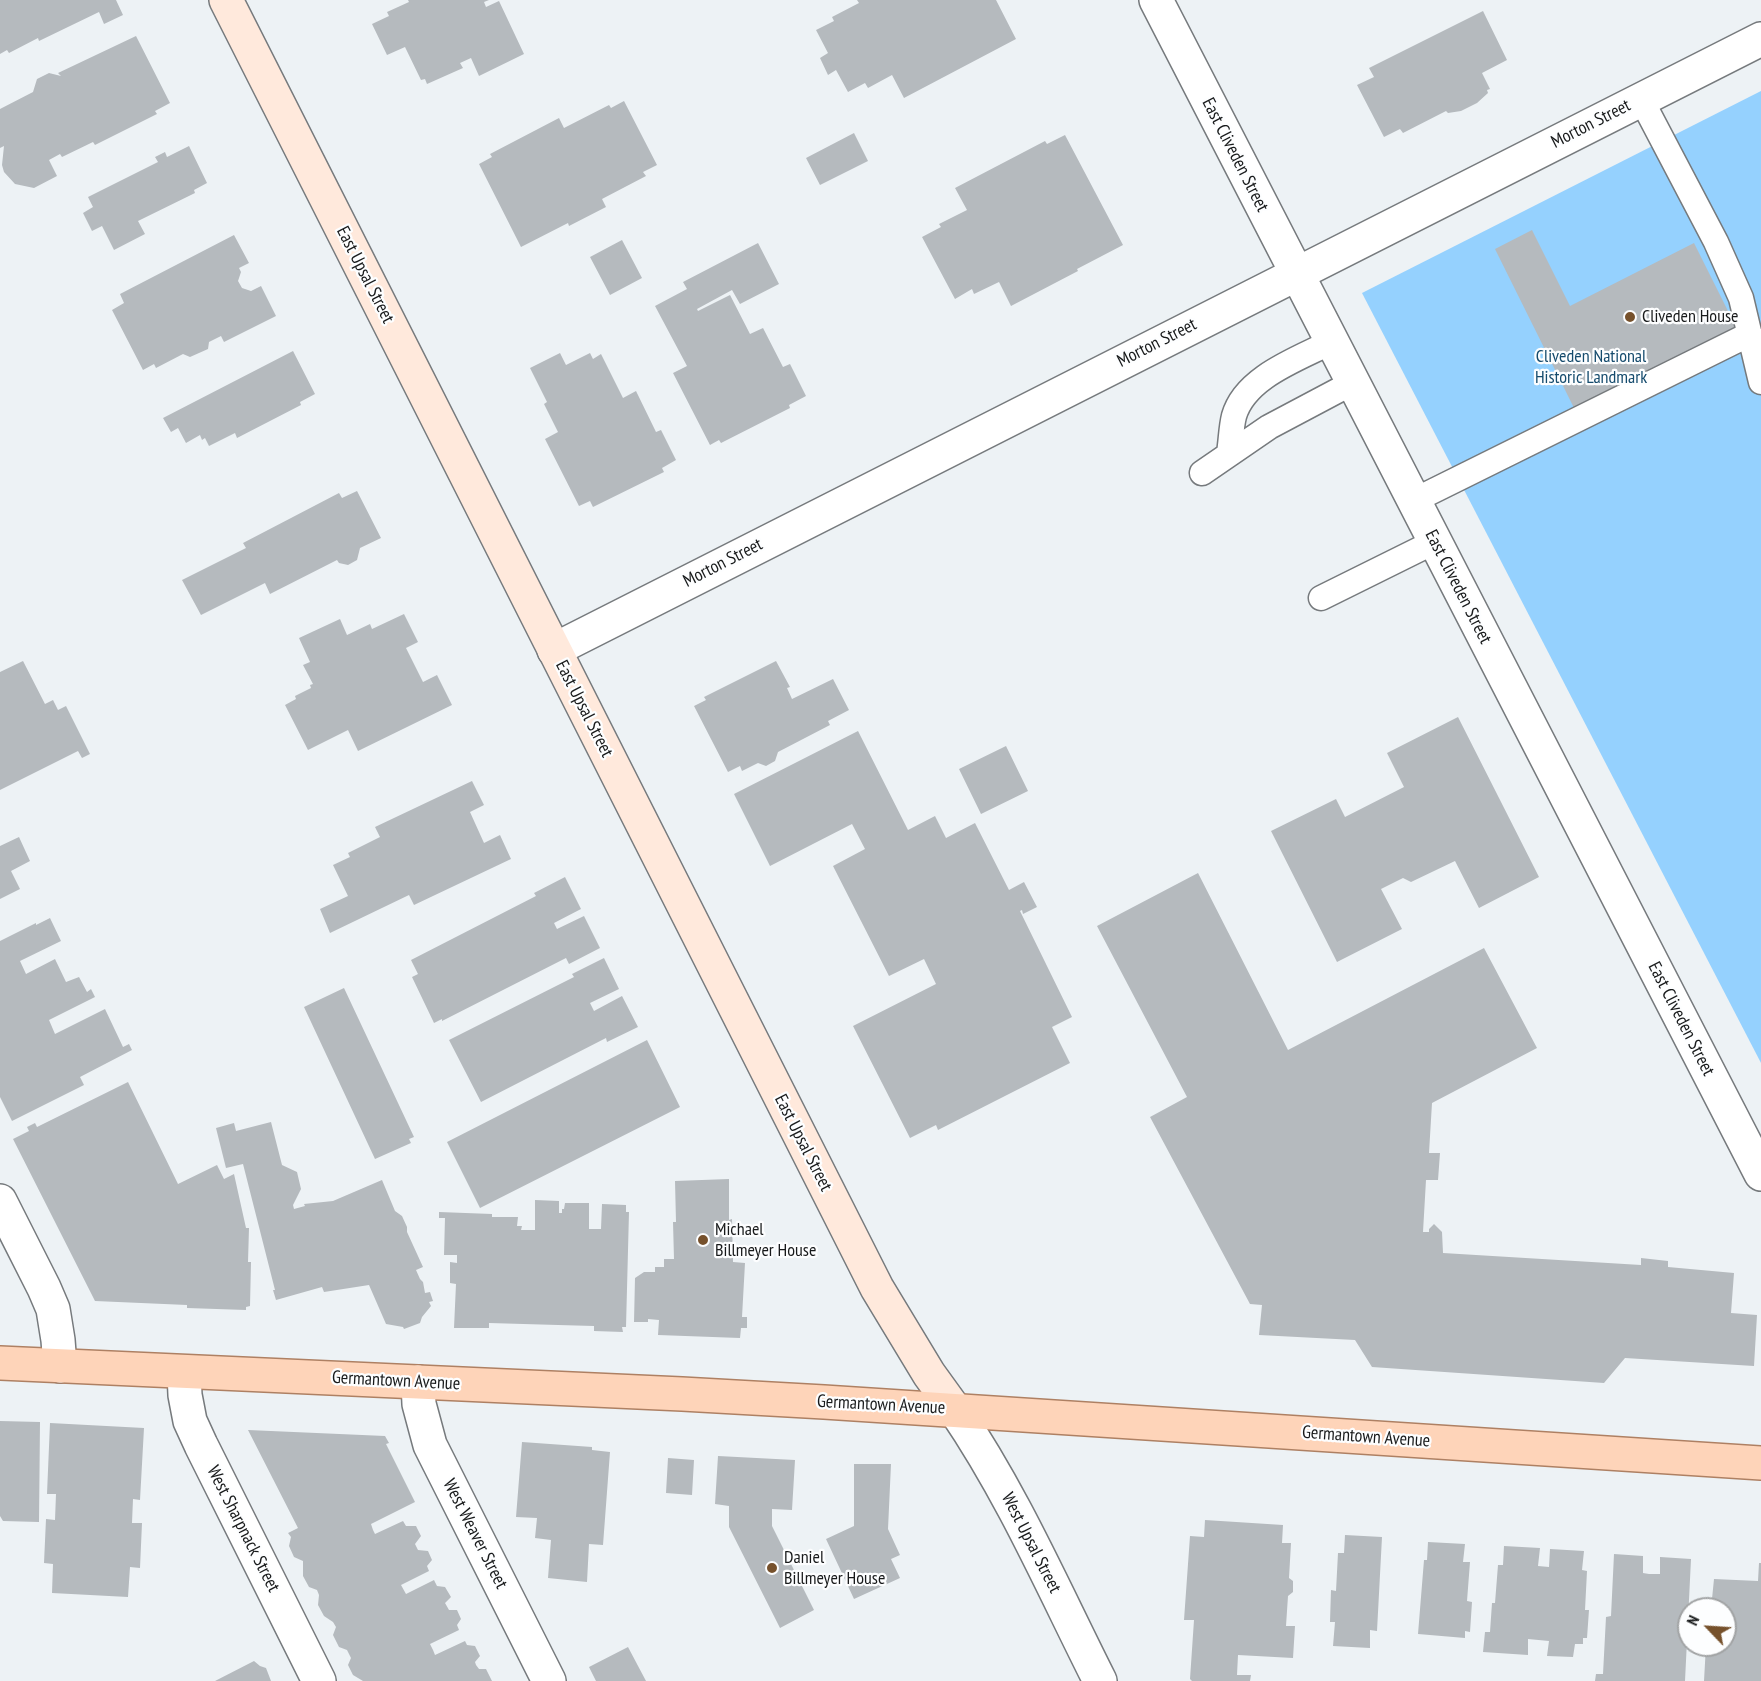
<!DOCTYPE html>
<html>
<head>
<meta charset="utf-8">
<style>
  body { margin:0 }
  #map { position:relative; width:1761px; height:1681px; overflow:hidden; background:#edf2f5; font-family:"PT Sans Narrow",sans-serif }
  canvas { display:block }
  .north { position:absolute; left:1677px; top:1597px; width:60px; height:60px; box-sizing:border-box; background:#fdfeff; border:2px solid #a1a3a4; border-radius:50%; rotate:295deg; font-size:16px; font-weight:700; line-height:24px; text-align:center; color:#181a1b }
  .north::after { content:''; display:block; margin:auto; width:21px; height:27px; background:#76512c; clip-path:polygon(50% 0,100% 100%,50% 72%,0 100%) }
</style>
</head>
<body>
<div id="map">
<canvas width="1761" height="1681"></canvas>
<div class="north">N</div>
</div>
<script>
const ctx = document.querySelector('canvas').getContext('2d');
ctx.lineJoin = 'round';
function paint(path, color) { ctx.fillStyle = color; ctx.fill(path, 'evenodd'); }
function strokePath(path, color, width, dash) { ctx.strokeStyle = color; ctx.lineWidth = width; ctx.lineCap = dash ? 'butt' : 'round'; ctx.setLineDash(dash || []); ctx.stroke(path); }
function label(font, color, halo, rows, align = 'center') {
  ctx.font = font + ' "PT Sans Narrow",sans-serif'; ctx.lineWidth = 4.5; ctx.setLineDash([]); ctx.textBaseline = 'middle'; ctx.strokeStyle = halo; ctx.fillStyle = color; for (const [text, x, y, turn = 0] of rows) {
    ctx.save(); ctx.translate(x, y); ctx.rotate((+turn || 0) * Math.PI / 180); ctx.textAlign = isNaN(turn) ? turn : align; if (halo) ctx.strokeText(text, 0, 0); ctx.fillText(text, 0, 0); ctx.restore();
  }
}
const green = new Path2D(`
  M1761 91V1063L1362 293Z`);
const building = new Path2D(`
  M0 0H116L123 15 104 24 99 12 39 41 38 38 9 53 7 50 0 54Z
  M408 0H489L484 2 486 7 499 1 524 54 479 76 471 58 460 63 463 68 427 84 425 79 421 80 405 47 387 55 372 24 389 16 387 12 409 2Z
  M857 0H996L1016 39 904 98 892 75 868 88 865 83 848 92 836 70 828 75 820 58 828 53 816 30 834 21 832 17 859 3Z
  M1483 11 1507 60 1482 73 1490 89 1487 90 1488 93 1477 103 1461 111 1448 113 1446 111 1403 133 1400 129 1384 137 1357 85 1374 77 1369 68Z
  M136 36 170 103 155 111 157 114 95 145 93 142 62 157 60 154 49 160 57 176 34 188 15 184 4 172 2 165 4 146 0 148V109L33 92 37 79 49 73 61 76 58 73Z
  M624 101 657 165 643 172 646 176 602 199 606 207 569 226 568 223 521 247 479 164 492 157 490 154 559 118 564 128 609 105 611 108Z
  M854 133 868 161 820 185 806 158Z
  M1065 135 1123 245 1077 269 1078 271 1011 306 999 282 974 294 972 289 955 299 922 237 941 227 939 224 967 210 955 188 1045 141 1047 144Z
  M189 146 207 183 194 190 195 193 138 221 145 234 114 250 102 226 92 231 83 213 93 207 88 197 158 162 155 157 165 152 167 157Z
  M1532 230 1570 306 1694 243 1737 329 1575 410 1495 249Z
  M234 235 249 263 239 268 241 272 238 281 242 288 251 291 261 286 276 316 224 342 221 336 209 342 208 349 190 357 183 354 156 368 154 364 143 370 112 310 124 303 120 294Z
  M622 240 642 278 610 295 590 257Z
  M758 243 779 284 740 304 732 290 697 309 698 311 730 295 750 334 763 328 783 367 790 364 806 396 789 405 790 408 721 443 719 440 710 445 673 373 687 366 655 306 687 289 683 282Z
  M293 351 315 394 300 402 301 405 237 438 235 433 209 446 205 438 202 440 200 435 186 443 178 428 171 432 163 418Z
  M560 353 566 365 590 353 593 359 601 354 623 398 636 391 656 432 661 430 676 460 662 468 664 472 593 507 590 501 579 506 545 439 558 432 544 404 547 402 530 368Z
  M357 491 381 538 360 548 357 560 348 565 339 563 337 560 270 594 265 583 201 615 182 580 246 548 243 543 339 493 342 498Z
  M404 614 418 642 406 648 423 682 437 675 452 705 358 751 348 730 308 750 285 705 296 699 295 696 311 688 310 685 313 684 303 665 310 662 299 638 340 619 347 635 370 624 372 629Z
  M23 661 45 704 53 700 58 710 66 706 90 754 82 758 78 751 0 790V672Z
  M776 661 790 687 787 688 792 699 833 679 849 710 828 721 830 725 778 752 775 761 766 766 758 763 742 771 740 766 728 772 694 706 706 700 704 697Z
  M1458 717 1539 877 1479 908 1455 861 1411 882 1403 878 1381 889 1402 929 1337 962 1271 831 1336 799 1345 817 1404 787 1387 753Z
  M858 731 908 830 935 816 946 838 975 823 1009 890 1024 882 1037 907 1023 914 1022 910 1020 911 1072 1017 1052 1027 1070 1063 938 1130 936 1125 910 1138 853 1026 936 984 924 959 889 976 833 866 865 849 852 824 770 866 734 794Z
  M1006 746 1028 791 981 814 959 769Z
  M472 781 484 805 470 812 484 843 500 835 511 859 414 905 409 895 330 933 320 909 348 896 333 865 350 857 348 853 380 837 375 827Z
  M19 837 30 861 11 871 20 889 0 899V846Z
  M1198 873 1288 1050 1484 948 1537 1048 1432 1103 1429 1153H1440L1438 1180H1426L1423 1232H1429V1229L1434 1224 1442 1232 1443 1253 1641 1265V1258L1668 1261V1267L1734 1273 1731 1313 1757 1315 1754 1366 1625 1358 1604 1383 1372 1367 1355 1340 1259 1335 1262 1305 1250 1304 1150 1117 1187 1097 1097 926Z
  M565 877 581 909 554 923 557 929 584 916 600 948 569 964 566 958 442 1021V1019L434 1023 412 977 418 974 411 960 536 896 534 893Z
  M50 918 61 941 20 961 26 974 55 959 66 982 79 977 87 992 91 989 95 997 49 1020 55 1034 105 1009 123 1047 129 1044 132 1050 80 1077 84 1085 12 1121 0 1097V941L36 923V925Z
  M604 958 619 989 590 1003 594 1011 622 996 638 1027 607 1042 606 1038 481 1102 449 1040 574 977 572 974Z
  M344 988 414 1137 409 1139 411 1143 375 1159 304 1007Z
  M647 1040 680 1107 480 1208 447 1142Z
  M128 1082 178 1184 217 1165 224 1179 234 1174 246 1228H249L248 1262H251L250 1306 246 1307V1310L187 1308V1305L95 1301 13 1139 29 1131 27 1127 35 1123 37 1127Z
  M271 1122 282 1165 297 1172 301 1189 293 1205 294 1209 305 1206 304 1204 333 1201 382 1180 395 1211 402 1216 407 1227V1232L423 1267 416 1270 420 1279 423 1282 425 1293 430 1292 433 1301 429 1302 431 1306 422 1317 420 1323 404 1329 403 1327 386 1324 369 1285 324 1292 322 1287 276 1300 273 1290H275L243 1164 226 1168 216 1128 234 1123 236 1131Z
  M729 1179V1220L732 1219 733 1262 745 1263 742 1317H747V1328H741L740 1338 658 1335 659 1320 648 1319V1322H634L635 1278 644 1272H655V1267H664V1259H674L673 1222H676L675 1181Z
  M535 1200 559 1201V1213H562V1209H564L565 1203H589V1229H601L602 1204 626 1205V1212H629L626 1327H622L623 1332 594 1331V1326L558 1325 489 1323V1328H454L456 1284 450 1283V1262L457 1263V1255H444L445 1218H439V1212L492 1214V1217H518L517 1226H522L521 1230H535Z
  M0 1421 40 1422 39 1522 3 1521 0 1516Z
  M50 1423 144 1428 140 1500 133 1499 132 1523H142L140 1568 130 1567 128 1597 52 1593 53 1564 44 1563 46 1519 55 1520 56 1494H47Z
  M248 1430 385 1436 389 1443 386 1444 415 1502 371 1524 373 1530 375 1534 403 1521 406 1526H416L421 1536 415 1544 418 1550 428 1551 432 1560 427 1566 429 1571 401 1585 406 1594 434 1580 437 1586 445 1587 451 1597 445 1603 449 1610H457L461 1619 457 1625 459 1630 430 1644 433 1650 435 1655 465 1641 467 1645 475 1646 480 1656 475 1662 476 1665 479 1669H486L492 1681H363L353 1675 348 1665 351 1658 347 1650 339 1647 333 1635 336 1627 333 1622 324 1616 318 1605 319 1595 317 1590 309 1587 303 1576V1561L294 1557 289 1546 291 1537 288 1533 298 1528Z
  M522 1442 592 1447V1450L610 1452 603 1545 589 1544 587 1582 548 1578 551 1540 535 1538 537 1518 516 1517Z
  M718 1456 795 1460 792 1510 772 1509V1526L814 1610 780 1628 729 1527V1506L715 1504Z
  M668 1458 694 1460 692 1495 666 1493Z
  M854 1464H891L888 1529 900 1555 891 1559 900 1578 854 1599 826 1539 854 1526Z
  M1205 1520 1283 1525 1282 1543H1291L1289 1578 1293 1581V1592L1288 1596 1286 1626H1295L1293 1658 1238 1655 1237 1675H1251L1250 1681H1192L1190 1679 1194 1620H1184L1190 1536 1204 1537Z
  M1345 1535 1382 1537 1377 1631 1370 1630V1648L1333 1646 1335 1622H1330L1331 1590 1336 1591 1338 1553H1344Z
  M1428 1542 1465 1544 1463 1562H1470L1467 1601 1472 1602 1470 1632 1465 1631V1638L1418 1634 1424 1560H1427Z
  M1504 1546 1540 1548 1538 1566 1549 1567 1550 1549 1584 1551 1582 1570 1587 1571 1585 1610H1589L1587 1638H1583V1644H1575L1573 1657 1547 1656 1549 1641 1528 1639V1655L1483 1652 1485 1632H1490L1492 1603H1495L1498 1565H1503Z
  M1614 1554 1643 1556V1573L1649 1574H1660V1557L1691 1559 1685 1681H1595L1596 1674H1603L1606 1617 1611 1616Z
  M1759 1563H1761V1681H1704L1706 1645H1725V1609H1711L1714 1579 1758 1581Z
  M628 1647 646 1681H596L589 1667Z
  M254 1661 260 1666 266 1668 271 1681H215Z`);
const lane = new Path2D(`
  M1641 99 1716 242 1741 298 1761 382
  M1229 453C1231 441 1231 428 1234 416 1245 377 1298 359 1331 342
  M1202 473 1269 427 1352 383
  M1413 501 1750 334
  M1321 598 1434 542`);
const street = new Path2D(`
  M1156 0 1761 1174
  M554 650 1761 39
  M0 1201 44 1288 53 1309 58 1340 60 1366
  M184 1372 185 1395 190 1421 201 1445 319 1681
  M418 1382 419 1404 430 1445 549 1681
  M955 1410C1013 1495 1054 1590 1100 1681`);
const secondary = new Path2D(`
  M226 0 877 1288 929 1374 955 1410`);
const primary = new Path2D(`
  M0 1363 682 1394 824 1402 1761 1463`);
const markers = [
  [1630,317,6,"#76512c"],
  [703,1240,6,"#76512c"],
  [772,1568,6,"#76512c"]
];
const streetNames = [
  ["Morton Street",1591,124,-27],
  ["East Cliveden Street",1235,155,63],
  ["East Upsal Street",365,275,63],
  ["Morton Street",1157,343,-27],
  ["Morton Street",723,563,-27],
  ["East Cliveden Street",1458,587,63],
  ["East Upsal Street",584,709,63],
  ["East Cliveden Street",1681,1019,63],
  ["East Upsal Street",803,1143,63],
  ["Germantown Avenue",396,1381,3],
  ["Germantown Avenue",881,1405,3],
  ["Germantown Avenue",1366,1437,4],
  ["West Sharpnack Street",243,1529,63],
  ["West Weaver Street",475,1534,63],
  ["West Upsal Street",1031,1543,63]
];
const poiNames = [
  ["Cliveden House",1642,317],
  ["Michael",715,1230],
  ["Billmeyer House",715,1251],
  ["Daniel",784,1558],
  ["Billmeyer House",784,1579]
];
const parkNames = [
  ["Cliveden National",1591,357],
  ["Historic Landmark",1591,378]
];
paint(green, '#95d1fe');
paint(building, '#b5babe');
strokePath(lane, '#767a7d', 27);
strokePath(street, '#767a7d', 36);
strokePath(secondary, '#767a7d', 36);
strokePath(primary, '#ae8063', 36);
strokePath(lane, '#fff', 24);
strokePath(street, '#fff', 33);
strokePath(secondary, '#ffe9dc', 33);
strokePath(primary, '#fed4b9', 33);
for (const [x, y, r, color] of markers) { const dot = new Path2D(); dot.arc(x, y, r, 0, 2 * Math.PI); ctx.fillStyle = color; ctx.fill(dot); strokePath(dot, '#fdfeff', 2); }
label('18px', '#181a1b', '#fdfeff', streetNames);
label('18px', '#181a1b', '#fdfeff', poiNames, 'left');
label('18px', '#154b6d', '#fdfeff', parkNames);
</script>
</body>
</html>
